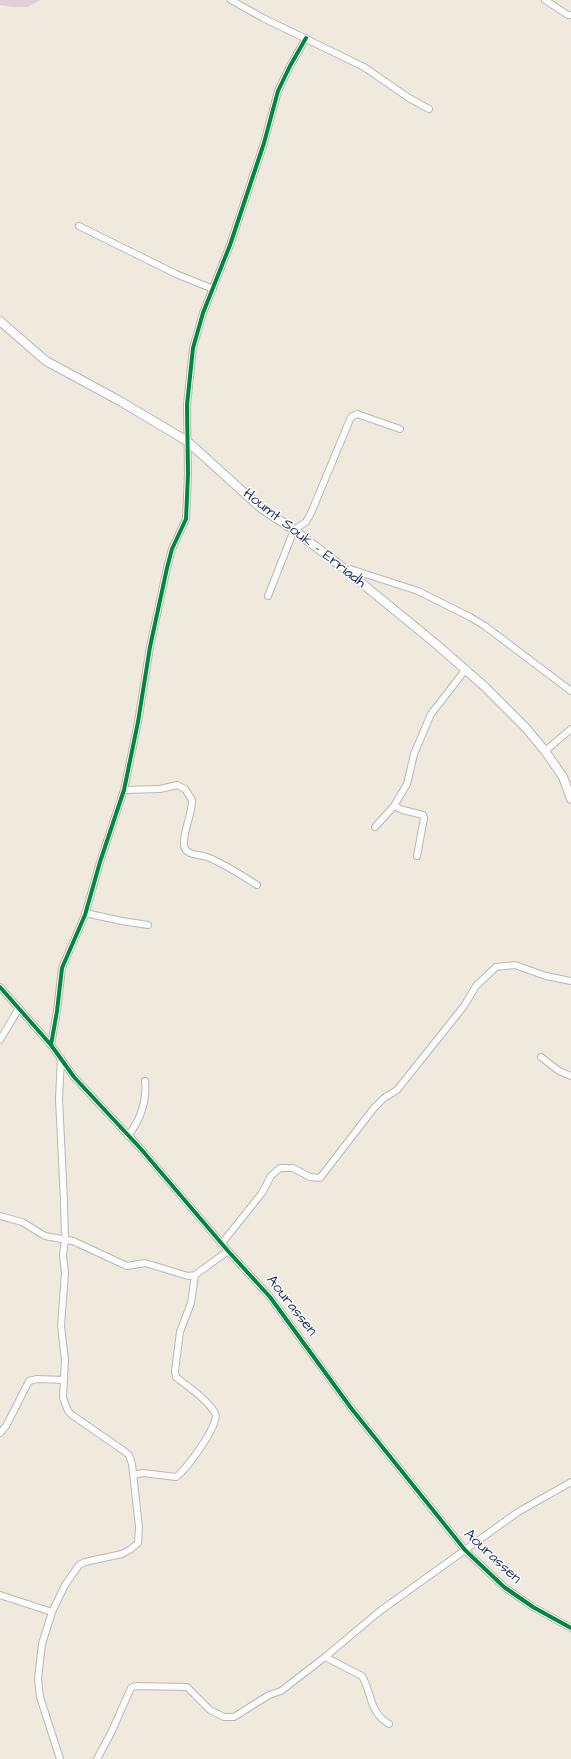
<!DOCTYPE html>
<html>
<head>
<meta charset="utf-8">
<style>
  body { margin:0 }
  canvas { display:block; background:#efe9de }
</style>
</head>
<body>
<canvas width="571" height="1759"></canvas>
<script>
const ctx = document.querySelector('canvas').getContext('2d');
ctx.lineJoin = 'round';
function paint(path, color) { ctx.fillStyle = color; ctx.fill(path, 'evenodd'); }
function strokePath(path, color, width, dash) { ctx.strokeStyle = color; ctx.lineWidth = width; ctx.lineCap = dash ? 'butt' : 'round'; ctx.setLineDash(dash || []); ctx.stroke(path); }
function label(font, color, halo, rows, align = 'center') {
  ctx.font = font + ' "Architects Daughter",sans-serif'; ctx.lineWidth = 3; ctx.setLineDash([]); ctx.textBaseline = 'middle'; ctx.strokeStyle = halo; ctx.fillStyle = color; for (const [text, x, y, turn = 0] of rows) {
    ctx.save(); ctx.translate(x, y); ctx.rotate((+turn || 0) * Math.PI / 180); ctx.textAlign = isNaN(turn) ? turn : align; if (halo) ctx.strokeText(text, 0, 0); ctx.fillText(text, 0, 0); ctx.restore();
  }
}
const industrial = new Path2D(`
  M0 0H41L27 7H11L0 5Z`);
const minor = new Path2D(`
  M231 0 263 18 364 67 409 98 429 109
  M545 0 568 15H571
  M79 226 176 274 213 289
  M344 567 418 591 470 617 485 626 571 691
  M268 596 294 530 306 522 311 513 351 417 357 414 400 429
  M545 751 571 729
  M124 790 160 789 177 785 185 789 192 800C192 816 183 830 184 845 185 856 199 854 207 857 225 864 241 875 257 885
  M394 806 403 810 423 815 424 818 417 856
  M375 827 394 806 407 784 414 754 431 714 466 669
  M85 913 122 921 148 925
  M0 987 51 1045 74 1077 141 1149 228 1251 270 1297 351 1408 465 1550 504 1587 533 1607 571 1628
  M0 1040 19 1008
  M51 1045 57 1011 62 968 85 915 100 862 124 790 138 722 150 647 167 568 172 549 186 519 188 474 187 405 193 348 203 313 230 245 264 143 278 91 290 66 306 38
  M541 1057 559 1071 571 1076
  M128 1136C141 1119 147 1102 145 1081
  M0 1216 22 1222 45 1236 73 1241 127 1266 145 1263 188 1276 195 1275 228 1251
  M222 1243 262 1193 271 1176 280 1168H293L310 1177 320 1178 374 1108 384 1098 397 1090 464 1006 476 986 496 967 515 965 546 976 571 981
  M0 1433 6 1426 29 1381 37 1379 64 1380
  M133 1475 143 1473 176 1477C186 1470 221 1423 215 1413 206 1398 189 1388 176 1377L175 1371 180 1332 191 1303 195 1275
  M0 1595 52 1612
  M325 1657 362 1676C373 1695 368 1711 389 1724
  M60 1759 40 1697 38 1679 42 1644 52 1612 65 1585 79 1565 85 1562 122 1554 131 1549 138 1543 139 1527 132 1464 129 1455 124 1451 72 1415 68 1411 63 1398 65 1360 61 1326 65 1273 63 1255 65 1240 64 1201 59 1099 61 1058
  M97 1759 111 1733 131 1688 135 1686 187 1687 210 1710 224 1717H234L269 1695 281 1691 325 1657 380 1611 518 1512 571 1482`);
const tertiary = new Path2D(`
  M0 321 46 361 120 401 187 441 261 508 294 530 342 567 436 644 484 686 526 728 545 751 563 777 571 799`);
const cycleway = new Path2D(`
  M0 987 51 1045 74 1077 141 1149 228 1251 270 1297 351 1408 465 1550 504 1587 533 1607 571 1628
  M51 1045 57 1011 62 968 85 915 100 862 124 790 138 722 150 647 167 568 172 549 186 519 188 474 187 405 193 348 203 313 230 245 264 143 278 91 290 66 306 38`);
const streetNames = [
  ["Houmt Souk - Erriadh",304,539,38],
  ["Aourassen",291,1306,52],
  ["Aourassen",492,1557,43]
];
paint(industrial, '#ddd1d6');
strokePath(minor, '#bab8b5', 8);
strokePath(tertiary, '#bab8b5', 10);
strokePath(minor, '#fdfcfa', 6);
strokePath(tertiary, '#fdfcfa', 8);
strokePath(cycleway, '#00873e', 4);
label('15px', '#1b2f5e', '#fff', streetNames);
</script>
</body>
</html>
